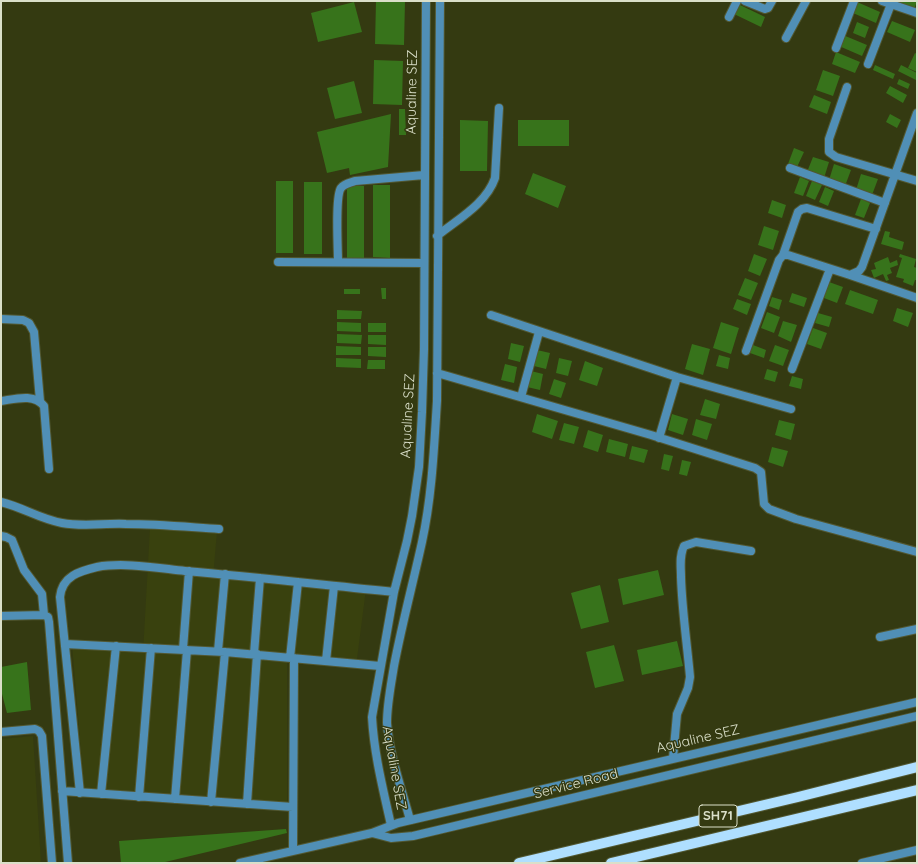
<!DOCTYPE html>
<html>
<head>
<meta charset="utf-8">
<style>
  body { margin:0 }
  #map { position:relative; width:918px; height:864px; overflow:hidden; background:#343a11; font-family:Quicksand,sans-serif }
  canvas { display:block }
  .frame { position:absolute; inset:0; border:2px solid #dadfc9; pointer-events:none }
</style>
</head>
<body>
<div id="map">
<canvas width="918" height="864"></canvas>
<div class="frame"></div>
</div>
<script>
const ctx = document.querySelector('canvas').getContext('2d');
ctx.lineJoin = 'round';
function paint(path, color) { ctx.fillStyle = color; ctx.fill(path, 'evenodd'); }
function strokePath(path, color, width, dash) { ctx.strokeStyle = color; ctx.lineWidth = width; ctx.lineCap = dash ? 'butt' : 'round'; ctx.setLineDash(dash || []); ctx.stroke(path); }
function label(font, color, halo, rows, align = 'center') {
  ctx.font = font + ' Quicksand,sans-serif'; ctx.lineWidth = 3; ctx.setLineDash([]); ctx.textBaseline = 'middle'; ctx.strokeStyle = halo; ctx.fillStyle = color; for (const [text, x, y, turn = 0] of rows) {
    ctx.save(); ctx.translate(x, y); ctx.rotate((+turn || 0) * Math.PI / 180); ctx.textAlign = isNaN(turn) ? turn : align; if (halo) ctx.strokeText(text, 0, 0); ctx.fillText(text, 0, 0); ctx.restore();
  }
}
const built = new Path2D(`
  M150 528 217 532 213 577 366 589 357 659 287 655V803L84 788 72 644 143 653Z
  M33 736 41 863H1V739Z`);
const building = new Path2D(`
  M376 1H405L404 45 375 44Z
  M890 1H917L914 10Z
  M354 2 362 32 318 42 311 13Z
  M857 2 880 12 876 23 853 13Z
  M738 4 765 17 761 27 734 14Z
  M892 21 915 30 910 42 887 32Z
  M857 22 869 27 865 38 853 33Z
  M843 35 867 45 862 56 839 46Z
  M836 52 860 62 855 73 832 64Z
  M915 53 917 54V72L908 68Z
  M374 60 403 61 402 105 373 104Z
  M875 65 895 74 893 79 873 70Z
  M901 65 917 73 916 80 898 71Z
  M823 70 840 76 833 96 816 90Z
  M899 79 910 84 908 89 897 84Z
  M354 81 362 113 335 119 327 88Z
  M890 86 907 95 903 103 886 93Z
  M814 95 831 102 827 114 809 107Z
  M399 109H405L406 135H399Z
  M391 114 388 167 350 175 349 168 327 173 317 132Z
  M890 114 901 120 897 128 886 122Z
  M460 120 488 121 487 171H460Z
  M518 120H569V146H518Z
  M794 148 804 152 797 167 788 164Z
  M813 157 829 162 824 178 807 172Z
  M834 164 851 170 845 186 829 180Z
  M533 173 566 186 558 208 525 194Z
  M861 174 878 179 872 195 856 190Z
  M800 177 809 181 803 196 794 193Z
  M276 181H293V253H276Z
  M812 181 822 185 815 200 806 196Z
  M304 182H322V254H304Z
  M373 185H390V258L373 257Z
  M347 186H364V258H347Z
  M825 187 834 191 828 206 819 202Z
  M861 199 870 203 864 218 855 215Z
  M772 200 786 205 782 218 768 213Z
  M764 226 779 231 773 250 758 245Z
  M885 231 890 232 889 237 904 242 902 250 881 244Z
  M754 254 767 259 760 276 748 271Z
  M900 254 916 259 914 267 917 268V280H915L913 286 903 282 904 279 896 277 902 258 899 257Z
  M888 257 890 263 897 260 898 265 890 268 892 273 887 275 889 280 886 281 883 274 874 278 871 270 876 269 874 263Z
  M745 278 758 283 751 300 738 295Z
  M829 282 843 287 837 303 824 298Z
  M381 288H386V299H382Z
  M344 289H360V294H344Z
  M850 290 878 300 873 314 845 304Z
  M792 293 807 298 804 307 789 302Z
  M772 297 782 300 779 310 769 306Z
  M737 299 751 304 747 315 733 309Z
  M897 308 913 313 908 327 893 321Z
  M337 310 362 311 361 319H337Z
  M767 312 780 317 774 333 761 328Z
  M818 313 832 317 829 327 815 323Z
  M783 321 797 325 791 342 778 336Z
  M337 322 361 323V332L337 331Z
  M721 322 739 328 731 354 713 348Z
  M368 323H386V332H368Z
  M813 328 827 333 821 349 807 344Z
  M337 334 362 335 361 344 337 343Z
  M368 335H386V345L368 344Z
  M511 343 524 346 520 362 508 359Z
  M692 344 710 349 703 375 685 369Z
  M753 345 766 350 764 358 750 353Z
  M775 345 789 350 783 366 769 361Z
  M336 346 361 347V355H336Z
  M368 347H386V357L368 356Z
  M537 350 550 353 546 369 534 366Z
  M719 355 730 358 728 369 716 366Z
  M336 358 361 359V368L336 367Z
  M559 358 572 361 568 376 556 373Z
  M368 360H385V369H367Z
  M585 361 603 368 597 386 579 380Z
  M505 364 517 367 514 383 501 380Z
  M767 369 778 372 775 382 764 379Z
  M531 371 543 374 540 390 527 387Z
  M792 376 803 379 801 389 789 386Z
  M554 379 566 383 561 398 549 394Z
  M705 399 720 404 716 419 700 415Z
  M537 414 558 421 552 439 532 432Z
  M672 414 688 419 683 435 668 430Z
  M696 419 712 424 707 440 692 435Z
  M779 420 795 424 791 440 775 435Z
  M564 423 579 427 574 444 559 440Z
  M588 430 603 435 598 452 583 447Z
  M609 439 628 444 625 457 606 452Z
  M632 446 648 450 644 463 629 459Z
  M772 447 788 451 783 467 768 462Z
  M664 454 673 456 669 471 661 469Z
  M682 460 691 462 687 476 679 474Z
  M658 570 664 595 623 605 618 579Z
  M600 585 609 622 581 629 571 593Z
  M677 641 683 666 642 675 637 650Z
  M614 645 624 681 595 688 586 652Z
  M27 662 31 710 7 713 1 690V667Z
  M286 829 287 833 161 863H121L119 841Z`);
const minor = new Path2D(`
  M745 1 765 9 768 8 772 1
  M882 1 917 13
  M729 17 737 1
  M786 38 806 1
  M836 48 854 1
  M868 64 891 4
  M847 87 829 139V152L836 157 917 181
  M790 168 885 203
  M437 236C458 219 486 204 495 178L499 108
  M783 255 798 212 802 209 807 208 876 229
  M278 262 424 263
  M338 262C338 249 335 196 341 188 345 183 350 183 355 181L424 175
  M850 275 917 298
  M491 315 677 377 659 438
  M1 319 23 320 29 323 34 332 40 401
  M746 351 779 260 783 255H788L850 275 859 271 862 267 917 113
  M792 369 830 269
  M437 373 651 435 755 468 761 472 764 504 769 509 796 519 917 552
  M677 377 791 409
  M521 397 539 332
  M1 401C15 399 34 393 44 406L49 469
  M1 502C22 507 40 519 62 523 83 527 105 523 126 524 157 524 188 527 219 529
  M1 536 6 537 12 540 24 570 42 594 44 615
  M1 616 44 615 48 617 49 622 68 863
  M880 637 917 629
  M65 644 225 652 380 666
  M183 649 189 571
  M218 651 225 574
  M254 654 260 578
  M290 658 298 582
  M326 661 334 586
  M1 732 35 729 39 731 42 736 52 863
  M673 758 677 714 688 688 690 677C687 643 682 610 681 577 681 567 679 556 684 546L696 542 751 551
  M62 791 293 807
  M80 793 60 597C62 576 80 571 97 567 124 562 157 568 185 571 254 577 324 585 394 592
  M101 794 116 646
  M139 797 151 648
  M175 799 187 650
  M211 802 225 652
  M247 804 257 654
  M410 820C402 790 389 754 387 723 387 704 391 685 394 666 402 624 413 583 422 542 432 496 434 448 437 401L440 1
  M391 825C383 789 374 754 372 717L394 592 407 541 412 516 419 467 422 412 424 349 426 1
  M293 850 294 658`);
const tertiary = new Path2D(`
  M372 833 398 823 917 702
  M240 863 372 833 391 838 413 836 917 716
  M862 863 917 850`);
const primary = new Path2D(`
  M519 863 798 797 917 767
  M611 863 917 790`);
const shields = [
  [718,816,38]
];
const shieldNames = [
  ["SH71",718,816]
];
const streetNames = [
  ["Aqualine SEZ",412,92,-89],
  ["Aqualine SEZ",408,416,-87],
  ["Aqualine SEZ",698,739,-13],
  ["Aqualine SEZ",394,768,80],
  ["Service Road",576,784,-14]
];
paint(built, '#39410e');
paint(building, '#37731b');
strokePath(minor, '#525832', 10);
strokePath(tertiary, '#525832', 10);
strokePath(primary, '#525832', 12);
strokePath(minor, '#508fb6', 8);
strokePath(tertiary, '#508fb6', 8);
strokePath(primary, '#afdfff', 10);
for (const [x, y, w] of shields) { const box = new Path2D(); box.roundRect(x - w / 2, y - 11, w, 22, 3); ctx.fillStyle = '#343a11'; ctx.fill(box); strokePath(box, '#dadfc9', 1); }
label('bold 13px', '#dadfc9', null, shieldNames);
label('14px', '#dadfc9', '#343a11', streetNames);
</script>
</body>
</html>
